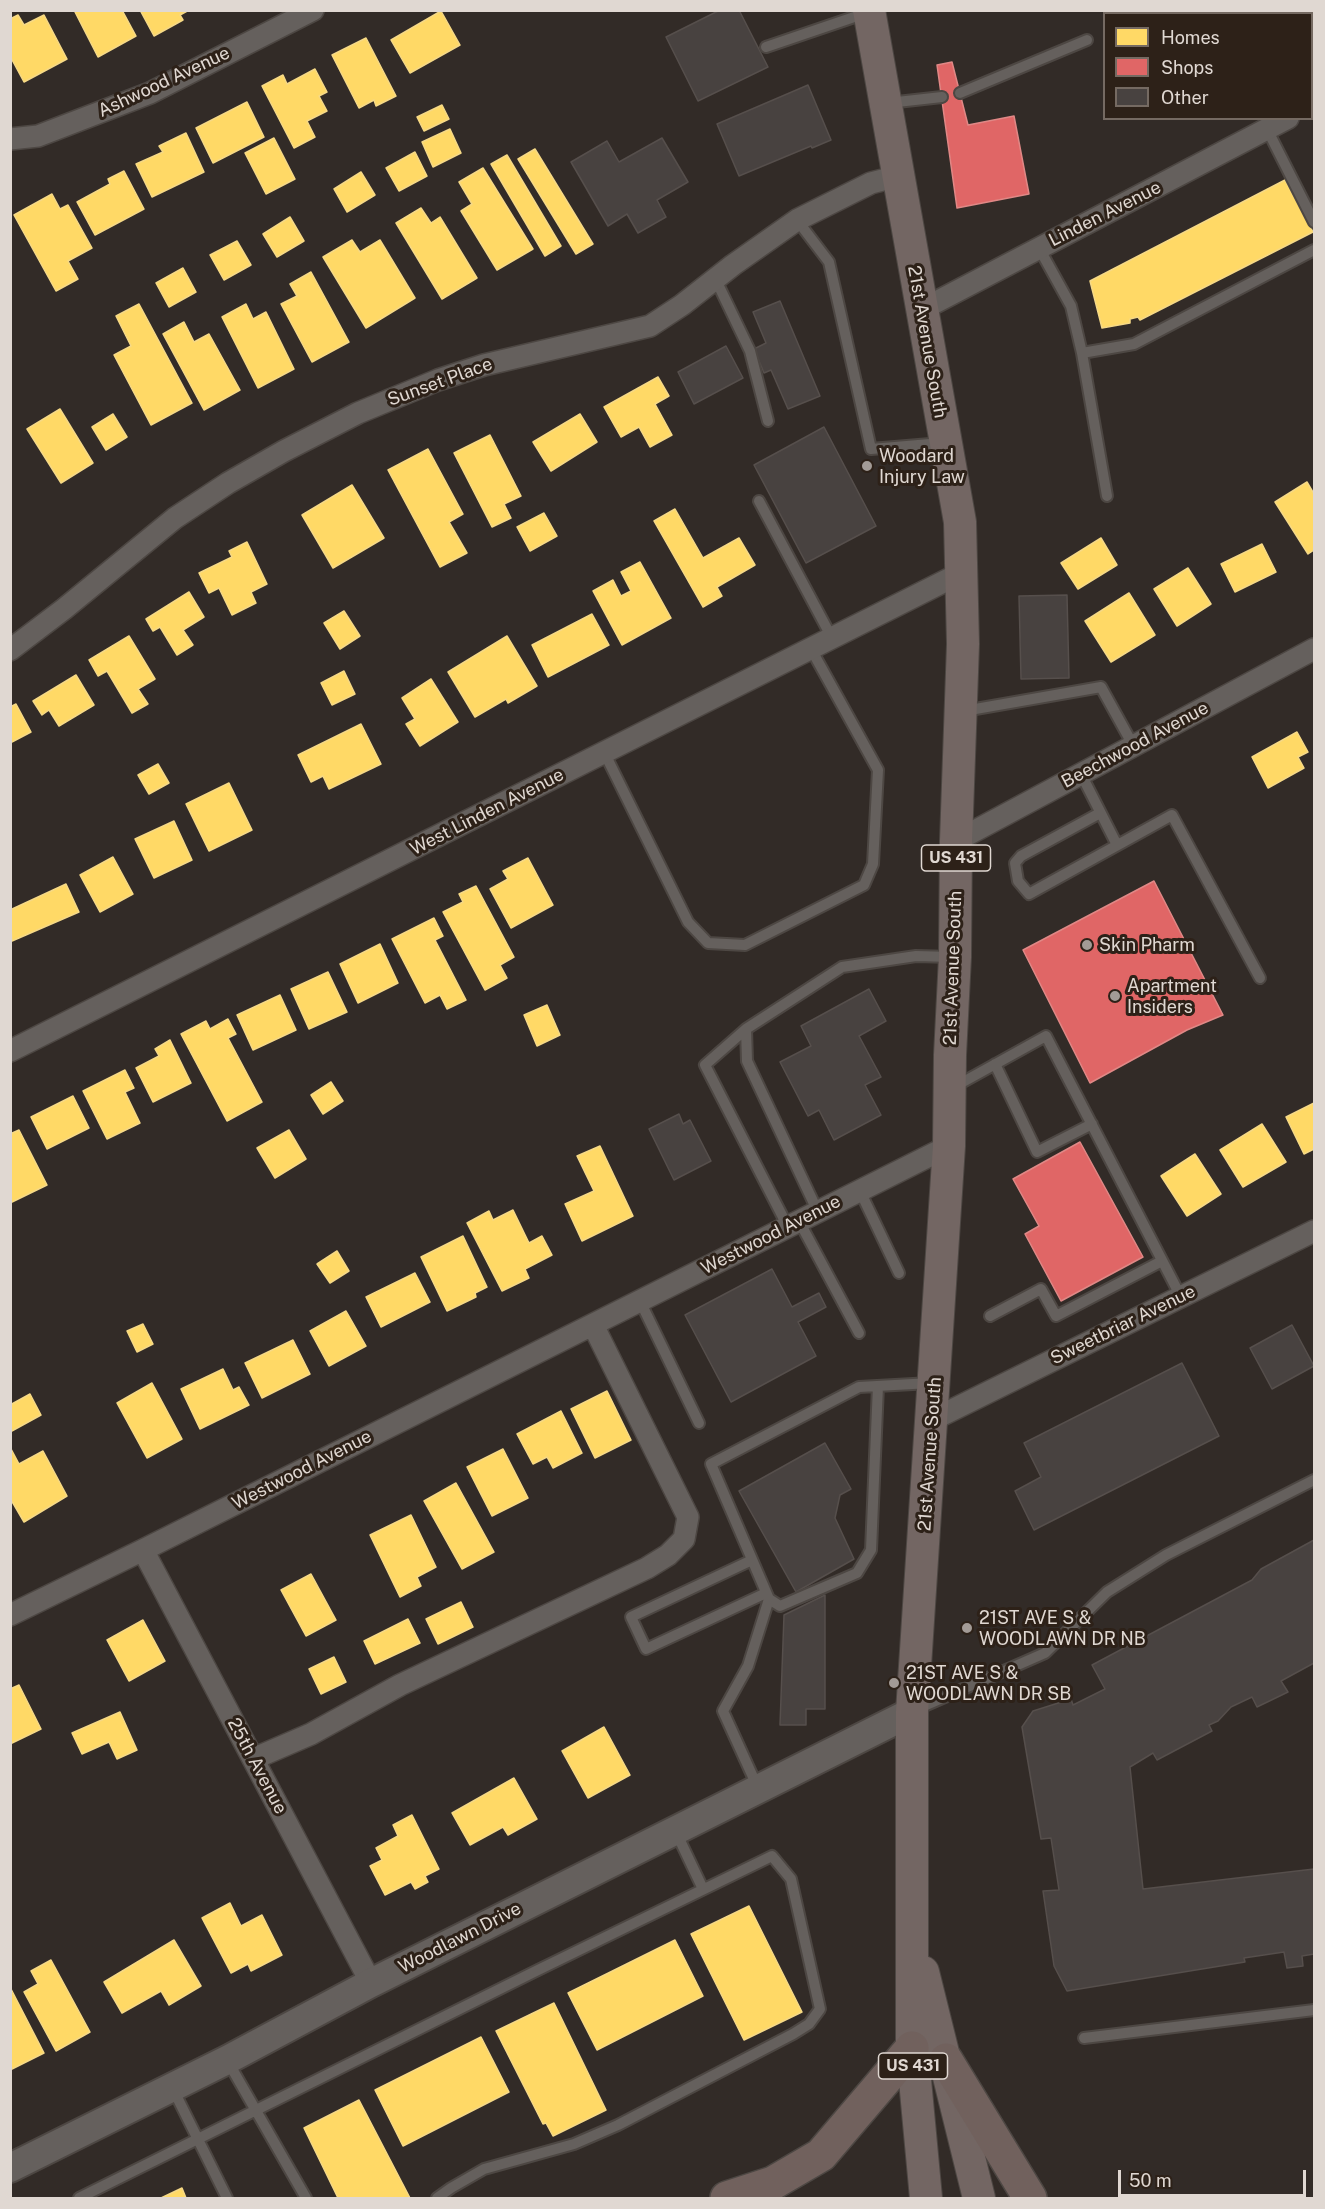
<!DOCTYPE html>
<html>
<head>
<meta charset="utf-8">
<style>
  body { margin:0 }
  #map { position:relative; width:1325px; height:2209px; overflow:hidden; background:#322b27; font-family:"Public Sans",sans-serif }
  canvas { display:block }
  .frame { position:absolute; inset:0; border:12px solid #e0d8d2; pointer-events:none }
  .legend { position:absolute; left:1103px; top:12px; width:210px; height:108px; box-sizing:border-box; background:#2d2118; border:2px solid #756a62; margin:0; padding:8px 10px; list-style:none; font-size:18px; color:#e0d8d2 }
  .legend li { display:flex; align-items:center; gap:12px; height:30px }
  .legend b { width:30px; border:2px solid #756a62 }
  .scale { position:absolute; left:1118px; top:2170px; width:188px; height:27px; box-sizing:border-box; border:3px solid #e0d8d2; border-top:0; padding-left:8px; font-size:18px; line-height:21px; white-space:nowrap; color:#e0d8d2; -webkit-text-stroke:4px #2d2118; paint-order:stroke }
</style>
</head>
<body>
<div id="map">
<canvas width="1325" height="2209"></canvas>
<div class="frame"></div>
<ul class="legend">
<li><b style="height:16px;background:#ffd966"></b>Homes</li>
<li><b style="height:16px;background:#e06666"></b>Shops</li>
<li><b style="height:16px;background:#484240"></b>Other</li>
</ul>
<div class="scale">50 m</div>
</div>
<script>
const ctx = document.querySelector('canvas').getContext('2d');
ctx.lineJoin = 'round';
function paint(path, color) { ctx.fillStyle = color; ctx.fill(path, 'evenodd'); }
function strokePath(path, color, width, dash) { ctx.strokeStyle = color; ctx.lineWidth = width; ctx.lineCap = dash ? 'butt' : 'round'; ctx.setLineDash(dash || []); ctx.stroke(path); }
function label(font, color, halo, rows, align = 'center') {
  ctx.font = font + ' "Public Sans",sans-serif'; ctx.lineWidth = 6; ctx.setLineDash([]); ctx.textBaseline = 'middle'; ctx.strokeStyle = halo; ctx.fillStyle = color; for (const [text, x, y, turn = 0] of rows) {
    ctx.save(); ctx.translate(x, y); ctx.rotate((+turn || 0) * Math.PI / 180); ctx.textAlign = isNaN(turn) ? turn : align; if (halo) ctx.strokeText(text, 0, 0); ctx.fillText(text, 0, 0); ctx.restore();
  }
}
const homes = new Path2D(`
  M74 10H122L136 36 98 57Z
  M140 10H189L180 15 183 20 154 36Z
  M441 11 460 45 410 73 391 40Z
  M18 15 24 25 44 15 67 59 24 82 10 56V19Z
  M366 38 396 96 376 106 374 100 359 108 332 55Z
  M315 69 327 92 319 96 327 111 307 121 315 137 294 148 262 86 283 75 287 84Z
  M247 102 264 137 213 163 196 128Z
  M442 105 449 119 424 131 417 117Z
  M450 129 461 153 433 167 422 142Z
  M186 133 204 172 152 197 136 164 163 152 159 146Z
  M274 138 295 179 266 194 245 153Z
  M535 149 593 244 576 254 518 159Z
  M415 152 427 176 399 191 386 168Z
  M507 155 561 246 545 256 491 164Z
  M483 168 533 249 497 270 461 211 472 204 459 182Z
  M124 171 144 209 95 235 77 202 110 184 108 179Z
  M361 172 375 195 347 212 334 189Z
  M1285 180 1313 232 1140 320 1138 317 1130 319V323L1102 328 1090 281Z
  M52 194 60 209 68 205 92 248 68 261 78 279 56 291 14 215Z
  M421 208 431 223 440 217 477 278 442 299 396 223Z
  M290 217 304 241 277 257 263 234Z
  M352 240 360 252 380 240 415 298 366 328 323 257Z
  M237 241 251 265 224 280 210 255Z
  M183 268 196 292 169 307 156 283Z
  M311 272 349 342 312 362 281 304 297 296 290 284Z
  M139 304 192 403 151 425 114 355 131 346 116 316Z
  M246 304 253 319 266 312 294 369 258 388 222 317Z
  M184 322 194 342 209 334 240 390 204 410 163 334Z
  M658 377 669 396 655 404 672 435 650 447 639 427 621 437 604 407Z
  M60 409 93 463 61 483 27 429Z
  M113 414 127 437 106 450 92 427Z
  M580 414 597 442 551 471 533 442Z
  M490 435 521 496 504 504 511 518 492 527 454 453Z
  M428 449 463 514 449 522 467 553 440 567 388 470Z
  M1307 482 1314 494V550L1308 554 1275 502Z
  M352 485 384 538 333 568 302 515Z
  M675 509 703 558 739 538 755 565 717 587 722 596 703 607 654 521Z
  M544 513 557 536 530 551 517 527Z
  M1101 538 1117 565 1078 589 1061 563Z
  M247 542 267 584 251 592 256 603 232 615 219 588 209 593 199 573 232 557 229 551Z
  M1262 544 1276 572 1235 592 1221 564Z
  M640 562 671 618 622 645 593 591 613 580 621 596 631 591 621 572Z
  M1188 568 1211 604 1177 626 1154 589Z
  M189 592 204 617 183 630 193 645 177 655 160 627 153 631 146 619Z
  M1129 593 1155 635 1111 662 1085 621Z
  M344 611 360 636 340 649 324 623Z
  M592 614 609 645 548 677 532 645Z
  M129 636 155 679 138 689 148 704 132 713 107 671 98 676 89 660Z
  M507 636 537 686 508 703 506 699 475 717 448 672Z
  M344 671 355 694 332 705 321 683Z
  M76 675 94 705 59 726 49 710 42 715 33 701Z
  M431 679 458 722 420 746 406 724 415 719 402 698Z
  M16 704 31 732 10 743V707Z
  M361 724 381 764 329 789 323 776 311 782 298 755Z
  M1297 732 1308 752 1298 757 1304 768 1268 788 1252 757Z
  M158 764 169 783 149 794 138 775Z
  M229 783 252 830 209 851 186 804Z
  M174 821 192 860 154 878 135 839Z
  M113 857 133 894 100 912 80 875Z
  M528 858 553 905 511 928 490 889 508 879 503 871Z
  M66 884 79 912 12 941 10 910Z
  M476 886 514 957 500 965 507 978 485 990 443 912 463 902 459 894Z
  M434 918 443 936 435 940 466 1000 447 1009 440 995 425 1003 392 939Z
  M380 944 398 983 358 1003 340 964Z
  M328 972 347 1012 309 1029 291 989Z
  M280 995 296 1030 253 1050 237 1015Z
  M547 1005 560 1035 537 1046 524 1015Z
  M228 1019 236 1034 228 1038 262 1102 227 1121 181 1034 206 1021 210 1029Z
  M170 1040 191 1083 153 1102 136 1068 159 1056 155 1049Z
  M125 1070 134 1088 125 1092 140 1123 107 1139 83 1091Z
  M331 1082 343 1101 323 1114 311 1095Z
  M73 1096 89 1128 47 1149 31 1117Z
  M1314 1103V1149L1304 1154 1286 1117Z
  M1262 1124 1286 1162 1243 1187 1220 1150Z
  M19 1130 47 1185 10 1203V1134Z
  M289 1130 306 1159 275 1178 257 1148Z
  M600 1146 633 1216 582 1241 565 1204 594 1191 577 1156Z
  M1195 1154 1221 1194 1187 1216 1161 1176Z
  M513 1210 529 1243 542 1236 552 1255 525 1269 529 1278 502 1291 467 1223 489 1211 493 1220Z
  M463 1236 487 1287 475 1293 476 1297 447 1311 421 1257Z
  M337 1251 349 1271 330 1283 317 1264Z
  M415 1273 430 1302 381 1327 366 1297Z
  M346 1311 366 1346 329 1366 310 1331Z
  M143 1324 153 1344 137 1352 127 1331Z
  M293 1340 310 1374 262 1398 245 1363Z
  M223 1369 233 1390 239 1387 249 1405 200 1429 181 1389Z
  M152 1383 182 1439 147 1458 117 1403Z
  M607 1391 631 1440 595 1458 571 1409Z
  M30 1394 41 1415 10 1432V1405Z
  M561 1411 582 1453 553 1468 547 1457 533 1464 517 1434Z
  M10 1447 19 1464 43 1451 67 1496 24 1522 10 1498Z
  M503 1449 528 1498 492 1516 467 1467Z
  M456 1483 494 1552 462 1569 424 1501Z
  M411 1515 436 1567 417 1577 421 1586 400 1597 370 1535Z
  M311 1574 336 1620 306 1636 281 1590Z
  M461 1602 473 1627 438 1644 426 1619Z
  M408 1619 420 1643 375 1664 364 1641Z
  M143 1620 165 1661 129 1681 107 1640Z
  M334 1657 346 1682 321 1694 309 1669Z
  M19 1685 41 1729 10 1744V1689Z
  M120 1712 137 1750 117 1759 109 1742 82 1754 72 1733Z
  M604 1727 630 1775 588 1798 562 1751Z
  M514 1778 537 1819 508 1835 503 1827 470 1845 452 1813Z
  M412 1815 439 1869 425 1876 428 1882 415 1889 411 1882 385 1895 370 1866 382 1860 376 1848 398 1836 393 1825Z
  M230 1903 241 1926 262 1915 282 1955 251 1971 248 1964 231 1973 202 1918Z
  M749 1906 802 2012 744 2040 691 1934Z
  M174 1940 201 1986 169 2005 161 1991 122 2013 104 1982Z
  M675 1940 703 1996 597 2050 568 1993Z
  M51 1960 90 2032 56 2051 24 1992 38 1984 31 1971Z
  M11 1989 44 2053 10 2070V1990Z
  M554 2003 606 2110 553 2136 546 2123 543 2124 496 2031Z
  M481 2037 509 2092 403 2146 375 2090Z
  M359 2100 410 2198H338L304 2128Z
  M182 2188 186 2198H161Z`);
const shops = new Path2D(`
  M952 62 968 125 1014 116 1029 194 957 208 937 65Z
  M1154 881 1223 1015 1187 1030 1090 1083 1023 950Z
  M1080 1142 1143 1257 1061 1301 1025 1234 1039 1226 1013 1179Z`);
const building = new Path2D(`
  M720 10H739L768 67 698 101 666 37Z
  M1136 10H1231L1226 14H1137Z
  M808 85 831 140 812 148 811 146 739 176 717 124Z
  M662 138 688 182 657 200 666 217 638 233 627 214 608 226 571 162 607 141 619 162Z
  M780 301 820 396 788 409 771 370 764 373 754 349 766 343 753 312Z
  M726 346 743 378 694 404 678 372Z
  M824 427 876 526 806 563 754 465Z
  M1067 595 1069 678 1021 679 1019 596Z
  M869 989 886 1021 859 1036 881 1077 865 1085 881 1115 834 1140 819 1110 808 1116 780 1062 811 1046 801 1026Z
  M679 1114 683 1124 690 1120 711 1161 674 1180 649 1129Z
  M772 1269 792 1307 819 1293 826 1307 798 1322 816 1356 731 1402 685 1315Z
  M1292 1325 1314 1366 1272 1389 1250 1348Z
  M1182 1363 1219 1436 1034 1530 1015 1491 1041 1477 1024 1443Z
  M825 1443 851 1489 840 1495 835 1518 854 1559 796 1592 739 1491Z
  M1314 1540V1663L1281 1681 1288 1692 1257 1707 1252 1697 1231 1707 1218 1721 1209 1725 1212 1731 1157 1760 1153 1753 1130 1767 1143 1889 1314 1869V1954L1302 1956 1303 1966 1287 1968 1284 1952 1244 1958 1245 1962 1067 1991 1054 1966 1043 1891 1059 1890 1051 1838 1041 1839 1022 1727 1033 1711 1071 1699 1073 1705 1105 1689 1092 1665 1252 1580 1261 1569Z
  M825 1595V1709H806V1725H780L784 1615Z`);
const service = new Path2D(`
  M766 47 866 13
  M960 93 1087 40
  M888 103 942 97
  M1267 129 1314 222
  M797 220 829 262 871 449 942 443
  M1039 248 1071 306 1082 353
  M715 278 750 351 768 421
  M1107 496 1082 353 1134 344 1314 250
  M759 501 832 638
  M964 711 1101 687 1133 745
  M604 752 688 922 708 943 745 945 864 885 873 864 878 770 811 649
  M1081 774 1117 845
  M1100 813 1021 856 1015 863 1018 881 1029 894 1172 815 1260 978
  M746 1029 705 1065 788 1227
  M995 1064 1037 1152 1092 1124
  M954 1087 1046 1036 1181 1297
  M860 1191 899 1273
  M818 1212 747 1061 746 1029 842 967 916 956 952 957
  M799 1221 859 1333
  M640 1301 699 1423
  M990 1316 1041 1289 1056 1316 1162 1261
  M878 1386 871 1550 857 1573 780 1606 769 1599 711 1464 859 1387 931 1383
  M752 1560 631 1617 646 1649 766 1593
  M915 1710 1045 1653 1107 1592 1166 1555 1314 1480
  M758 1788 723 1711 748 1666 769 1599
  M676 1832 703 1889
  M1084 2038 1314 2010
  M227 2060 306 2198
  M172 2087 227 2198
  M79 2198 538 1970 772 1856 791 1879 820 2009 809 2024 793 2034 618 2125 574 2144 484 2169 451 2188 437 2198`);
const minor = new Path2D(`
  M1312 106 1314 105
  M10 139 38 136 150 93 313 10
  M921 310 1288 118
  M10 650 64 609 175 518 228 483 284 451 358 413 438 380 484 365 650 326 682 305 733 265 797 220 871 183 898 176
  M956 841 1314 649
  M10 1051 963 572
  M932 1420 1314 1231
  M143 1550 371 1983
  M10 1615 143 1550 949 1146
  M253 1759 311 1734 400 1685 647 1568 668 1555 684 1539 688 1517 593 1325`);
const secondary = new Path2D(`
  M10 2168 227 2060 371 1983 912 1712`);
const primary = new Path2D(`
  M869 10 960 522 963 644 956 841 955 957 950 1055 949 1146 912 1712V2048L926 2198
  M923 1972 979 2198`);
const motorway = new Path2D(`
  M946 2060 1030 2198
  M727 2198 773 2183 821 2155 912 2048`);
const markers = [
  [867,466,6,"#a39b96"],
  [1087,945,6,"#a39b96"],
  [1115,996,6,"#a39b96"],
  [967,1628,6,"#a39b96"],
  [894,1683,6,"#a39b96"]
];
const shields = [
  [956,858,69],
  [913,2066,69]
];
const shieldNames = [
  ["US 431",956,858],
  ["US 431",913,2066]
];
const streetNames = [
  ["Ashwood Avenue",164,82,-25],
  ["Linden Avenue",1105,214,-27],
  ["21st Avenue South",927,342,80],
  ["Sunset Place",440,382,-20],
  ["Beechwood Avenue",1135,745,-28],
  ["West Linden Avenue",487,812,-27],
  ["21st Avenue South",953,968,-88],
  ["Westwood Avenue",771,1235,-27],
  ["Sweetbriar Avenue",1123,1325,-26],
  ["21st Avenue South",930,1454,-86],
  ["Westwood Avenue",302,1470,-27],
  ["25th Avenue",257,1766,62],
  ["Woodlawn Drive",460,1938,-27]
];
const poiNames = [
  ["Woodard",879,456],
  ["Injury Law",879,477],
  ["Skin Pharm",1099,945],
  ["Apartment",1127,986],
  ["Insiders",1127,1007],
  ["21ST AVE S &",979,1618],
  ["WOODLAWN DR NB",979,1639],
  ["21ST AVE S &",906,1673],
  ["WOODLAWN DR SB",906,1694]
];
paint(homes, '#ffd966');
strokePath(homes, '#f6d986', 1.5);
paint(shops, '#e06666');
strokePath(shops, '#e08886', 1.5);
paint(building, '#484240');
strokePath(building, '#564f4c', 1.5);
strokePath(service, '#4d4743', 14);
strokePath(minor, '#4d4743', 24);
strokePath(secondary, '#4d4743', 32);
strokePath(primary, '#4d4743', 34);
strokePath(motorway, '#4d4743', 36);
strokePath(service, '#65605d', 10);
strokePath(minor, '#65605d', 21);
strokePath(secondary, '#65605d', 28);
strokePath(primary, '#736663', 32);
strokePath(motorway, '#71615d', 33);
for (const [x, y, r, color] of markers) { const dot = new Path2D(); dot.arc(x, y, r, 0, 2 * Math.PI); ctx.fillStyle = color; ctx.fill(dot); strokePath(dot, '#2d2118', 2); }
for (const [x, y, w] of shields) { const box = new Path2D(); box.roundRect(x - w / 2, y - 13, w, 26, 4.5); ctx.fillStyle = '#2d2118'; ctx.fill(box); strokePath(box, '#e0d8d2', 1.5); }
label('bold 16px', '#e0d8d2', null, shieldNames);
label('18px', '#e0d8d2', '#2d2118', streetNames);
label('18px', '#e0d8d2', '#2d2118', poiNames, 'left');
</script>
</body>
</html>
